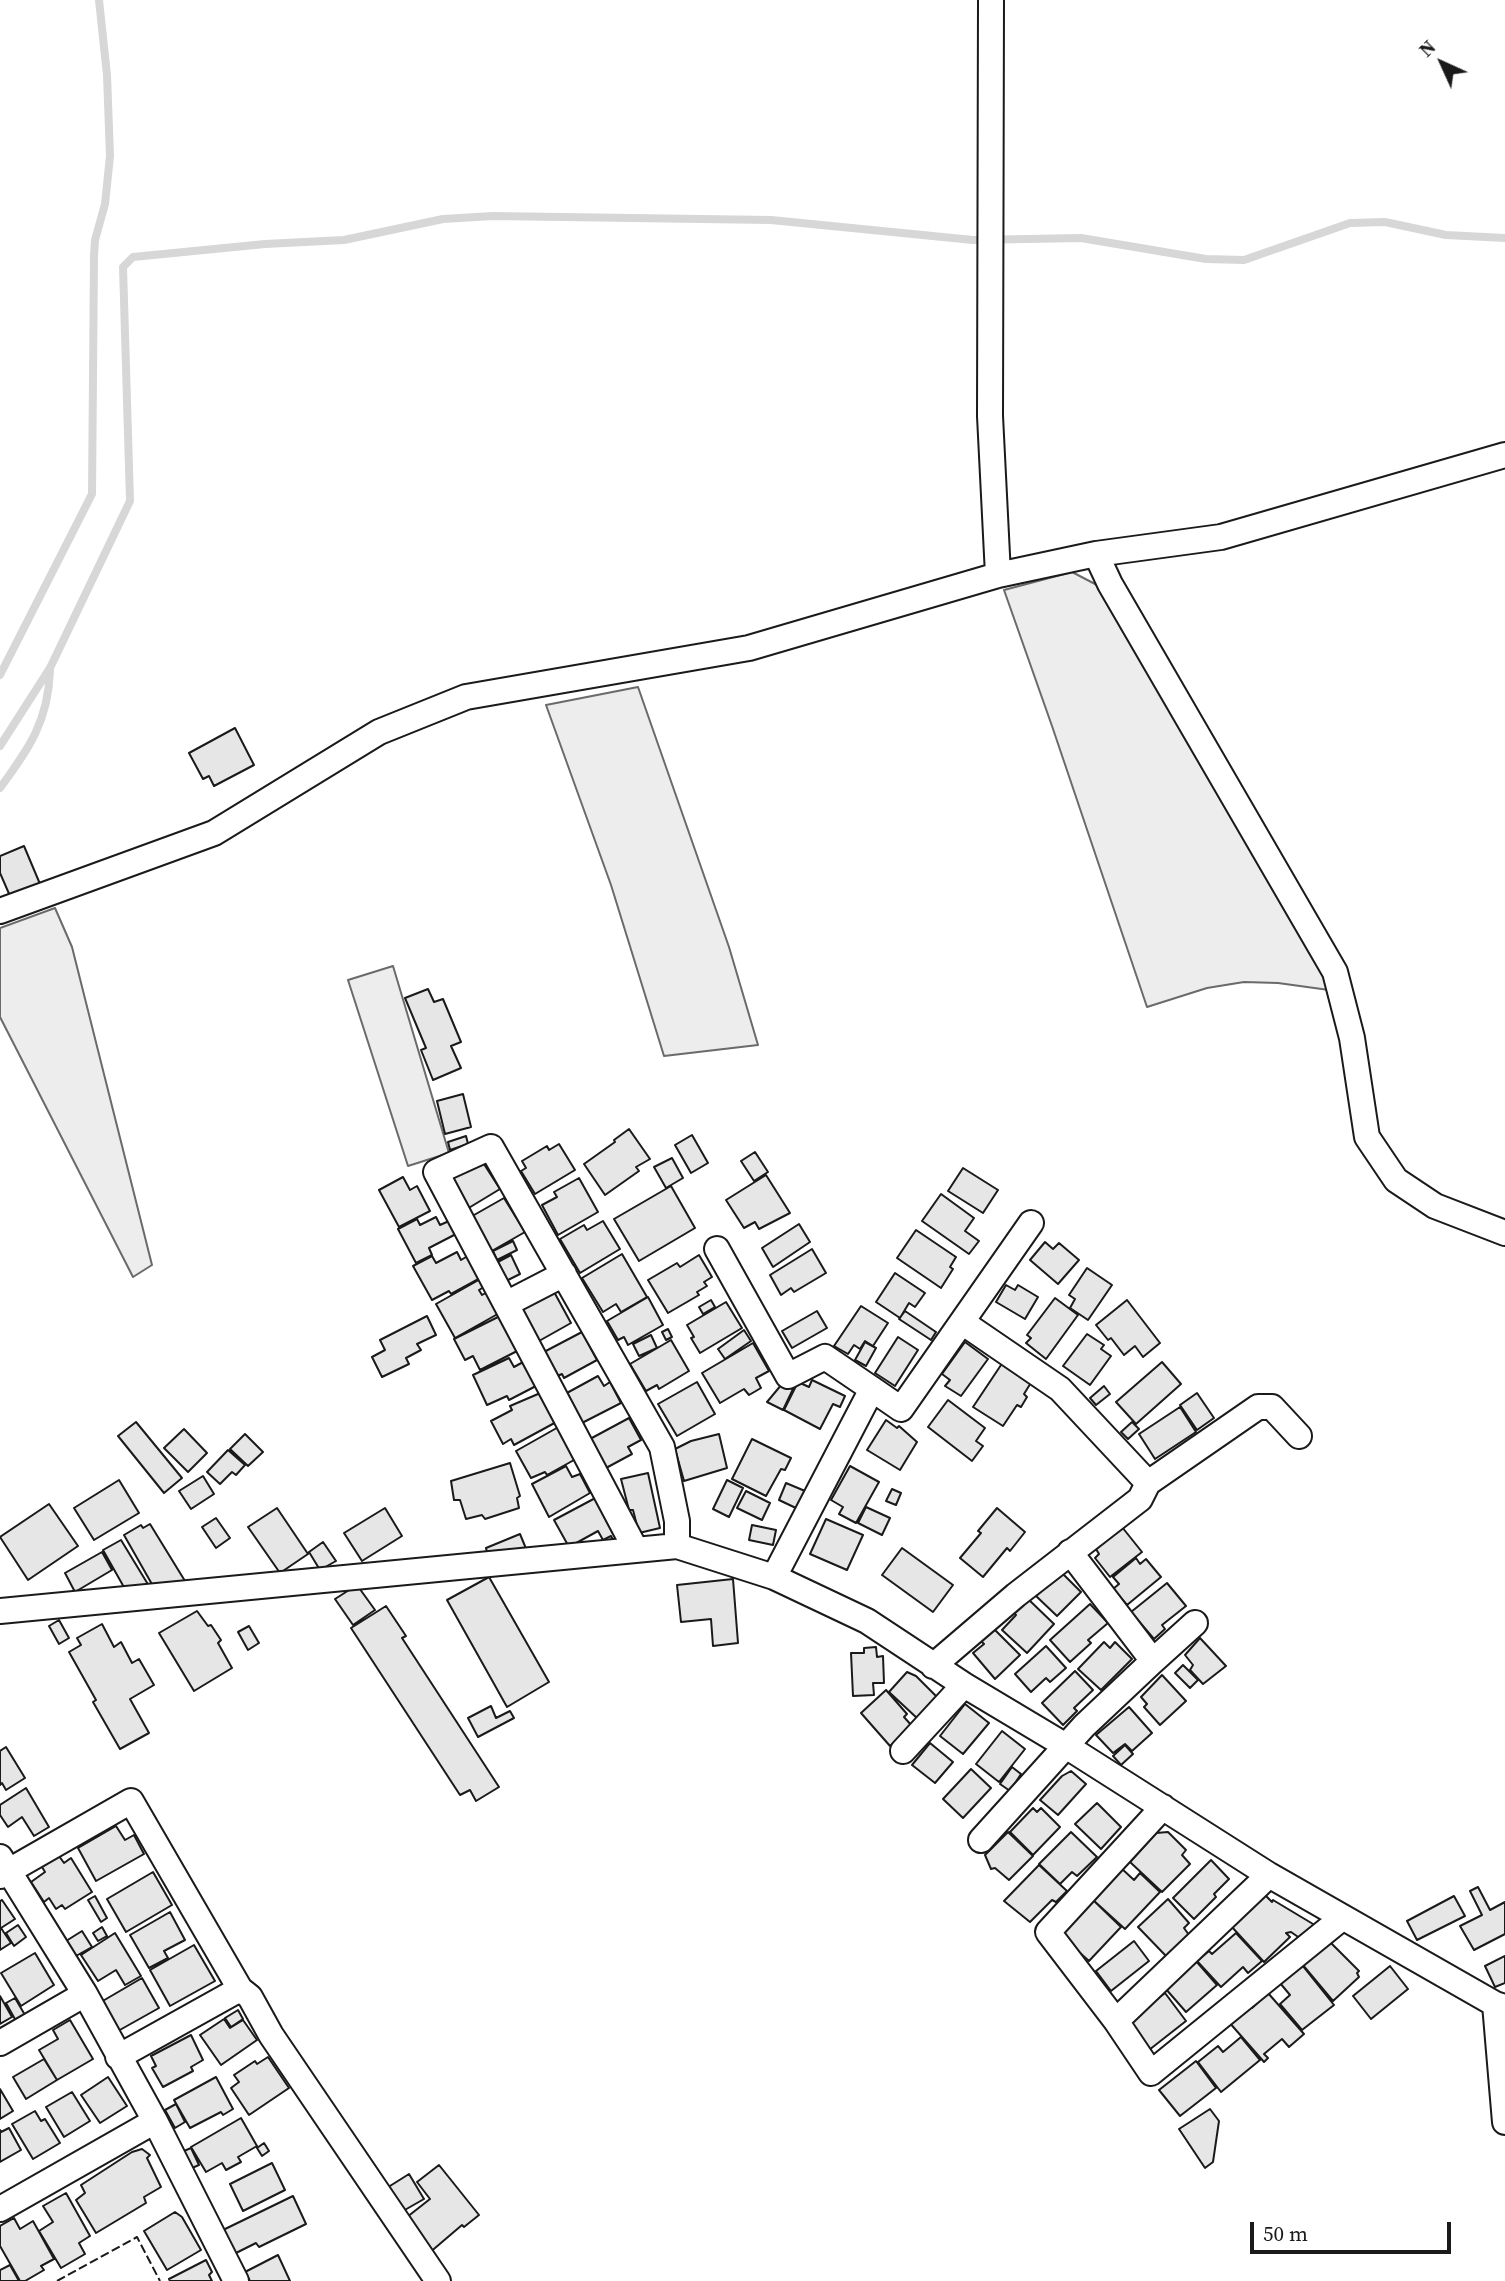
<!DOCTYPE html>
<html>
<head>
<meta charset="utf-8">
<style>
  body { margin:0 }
  #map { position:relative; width:1505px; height:2281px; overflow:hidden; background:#fff; font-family:"Source Serif 4",serif }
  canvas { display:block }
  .north { position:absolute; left:1407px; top:28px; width:70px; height:70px; -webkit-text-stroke:5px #fff; paint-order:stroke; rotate:315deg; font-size:19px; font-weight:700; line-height:28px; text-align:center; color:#1a1a1a }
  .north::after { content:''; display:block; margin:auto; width:24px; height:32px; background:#1a1a1a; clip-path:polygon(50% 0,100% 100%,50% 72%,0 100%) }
  .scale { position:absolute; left:1250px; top:2222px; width:201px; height:32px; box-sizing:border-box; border:4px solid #1a1a1a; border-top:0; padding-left:9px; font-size:21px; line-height:24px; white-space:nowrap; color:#1a1a1a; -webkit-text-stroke:5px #fff; paint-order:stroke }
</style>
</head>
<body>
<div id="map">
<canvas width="1505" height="2281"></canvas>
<div class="north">N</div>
<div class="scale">50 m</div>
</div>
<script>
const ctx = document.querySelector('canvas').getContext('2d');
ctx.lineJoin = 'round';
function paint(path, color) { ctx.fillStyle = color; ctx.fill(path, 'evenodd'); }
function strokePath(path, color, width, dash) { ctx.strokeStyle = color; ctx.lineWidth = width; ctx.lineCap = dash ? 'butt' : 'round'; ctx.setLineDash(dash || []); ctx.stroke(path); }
const built = new Path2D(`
  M1072 572 1097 585 1323 974 1329 990 1278 983 1244 982 1207 988 1147 1007 1052 726 1004 590Z
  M638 687 729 947 758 1045 664 1056 611 885 546 705Z
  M55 908 72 947 152 1265 133 1277 0 1017V928Z
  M393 966 449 1153 408 1166 348 980Z`);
const stream = new Path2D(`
  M0 675 92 494 94 256 95 240 105 204 110 156 107 75 99 0
  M0 746 50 668 130 501 123 267 133 257 265 244 344 240 443 219 493 216 771 220 973 240 1081 238 1206 259 1244 260 1350 223 1385 222 1446 235 1505 238
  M0 788C29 748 48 722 50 671`);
const building = new Path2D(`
  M235 728 254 765 214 786 209 776 203 779 189 753Z
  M24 846 40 884 10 896 0 873V856Z
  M428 989 434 1002 443 999 461 1042 451 1046 461 1068 433 1080 421 1050 426 1048 405 998Z
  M463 1094 471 1127 445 1134 437 1101Z
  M629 1129 650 1159 636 1167 639 1171 605 1195 584 1164 615 1142 614 1140Z
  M692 1135 708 1163 691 1173 675 1145Z
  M466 1136 468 1144 450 1150 448 1142Z
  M559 1144 575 1170 535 1194 521 1171 526 1168 522 1161 547 1146 549 1150Z
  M755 1152 768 1172 754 1181 741 1161Z
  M672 1158 683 1178 666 1188 654 1167Z
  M482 1161 500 1189 467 1209 447 1178Z
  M963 1168 998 1190 983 1213 948 1191Z
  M766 1175 790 1213 759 1229 755 1222 744 1228 726 1200Z
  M403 1177 410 1190 417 1186 430 1211 399 1227 379 1190Z
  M579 1178 598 1212 558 1235 542 1205 557 1197 554 1192Z
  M671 1186 695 1228 639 1261 614 1219Z
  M941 1194 974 1218 965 1231 979 1241 969 1254 922 1221Z
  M504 1198 525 1232 490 1252 467 1219Z
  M436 1217 440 1225 449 1221 456 1234 429 1248 432 1255 416 1263 398 1229 417 1219 420 1225Z
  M603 1221 620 1249 580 1273 560 1239 584 1225 587 1230Z
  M799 1224 810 1242 773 1267 762 1248Z
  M916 1230 956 1257 950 1267 953 1269 941 1288 897 1258Z
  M513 1241 517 1250 497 1260 493 1251Z
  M1045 1242 1053 1249 1059 1243 1079 1260 1058 1284 1030 1260Z
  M812 1249 826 1273 794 1292 791 1288 781 1295 770 1275Z
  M457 1252 461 1260 471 1254 484 1276 451 1294 449 1291 432 1300 413 1266 432 1256 436 1263Z
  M622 1254 647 1297 621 1312 616 1304 603 1312 582 1278Z
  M511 1255 520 1274 502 1283 494 1264Z
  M699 1255 712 1277 704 1282 707 1286 697 1292 699 1295 668 1313 648 1280 677 1263 680 1267Z
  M1087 1268 1112 1285 1088 1320 1070 1308 1075 1299 1069 1295Z
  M895 1273 925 1293 915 1307 909 1303 900 1318 876 1302Z
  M484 1277 489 1284 479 1290 482 1295 491 1290 503 1311 455 1338 436 1304Z
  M1006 1285 1015 1290 1018 1285 1038 1297 1025 1319 996 1302Z
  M553 1290 571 1323 539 1341 521 1307Z
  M648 1297 663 1325 628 1345 624 1337 618 1340 607 1321Z
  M1055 1298 1078 1315 1046 1359 1026 1343 1031 1338 1027 1335Z
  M711 1300 715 1307 703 1314 699 1307Z
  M1127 1300 1160 1343 1143 1357 1135 1346 1124 1355 1111 1338 1108 1340 1096 1325Z
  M726 1302 742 1328 700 1353 691 1338 694 1337 687 1325Z
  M861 1306 888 1323 873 1346 865 1341 860 1349 854 1345 848 1354 834 1346Z
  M817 1311 827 1328 792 1348 782 1331Z
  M905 1311 936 1332 931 1340 899 1319Z
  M502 1315 523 1348 480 1370 473 1356 465 1360 454 1339Z
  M427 1316 436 1335 417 1344 421 1350 406 1358 409 1364 382 1377 372 1357 385 1350 380 1340Z
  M668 1329 672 1337 666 1340 662 1332Z
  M744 1330 751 1341 725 1359 718 1349Z
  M582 1332 597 1360 564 1378 562 1374 555 1377 542 1353Z
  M1087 1334 1104 1345 1101 1349 1111 1356 1090 1385 1063 1366Z
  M651 1335 657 1348 639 1356 633 1344Z
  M898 1337 918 1350 895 1386 875 1373Z
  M671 1340 689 1371 659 1389 657 1385 646 1391 630 1364Z
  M865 1342 876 1348 866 1366 855 1360Z
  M965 1342 988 1359 961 1396 945 1386 950 1380 942 1374Z
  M753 1343 769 1371 756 1378 761 1388 749 1395 744 1389 720 1403 702 1373Z
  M509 1358 514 1367 525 1361 536 1386 509 1400 507 1396 487 1405 473 1375Z
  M1003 1362 1032 1381 1024 1394 1027 1397 1021 1407 1017 1405 1003 1426 973 1407Z
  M1162 1362 1181 1384 1136 1424 1116 1402Z
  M598 1376 604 1386 610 1382 621 1403 580 1424 565 1394Z
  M812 1380 845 1396 840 1407 833 1404 820 1429 784 1410 798 1382 809 1387Z
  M697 1382 715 1414 677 1436 658 1404Z
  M782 1384 793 1389 783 1410 767 1402Z
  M1104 1386 1110 1394 1096 1405 1090 1398Z
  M545 1391 560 1420 514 1445 511 1439 503 1444 491 1421 512 1410 510 1406Z
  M1197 1393 1214 1418 1197 1430 1180 1405Z
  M948 1400 985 1428 976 1441 983 1446 972 1461 928 1427Z
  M1180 1407 1196 1432 1155 1459 1139 1434Z
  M629 1418 641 1440 628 1447 632 1454 606 1468 590 1439Z
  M886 1420 897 1428 899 1426 917 1442 900 1470 867 1450Z
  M136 1422 182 1478 164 1493 118 1436Z
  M1132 1422 1139 1429 1128 1439 1121 1432Z
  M562 1425 574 1460 547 1475 545 1472 531 1478 516 1451Z
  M184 1429 207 1453 188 1472 164 1448Z
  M245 1434 263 1452 248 1466 230 1449Z
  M719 1434 727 1468 684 1481 675 1449 691 1441Z
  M752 1439 791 1458 785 1470 781 1469 766 1496 732 1479Z
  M228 1450 245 1465 236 1475 232 1472 220 1484 207 1472Z
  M510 1463 520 1496 517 1498 519 1508 485 1519 482 1515 466 1519 460 1500H454L451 1481Z
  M566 1466 572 1477 580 1474 590 1493 549 1517 532 1484Z
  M850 1466 879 1482 856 1523 839 1514 843 1507 831 1500Z
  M648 1473 660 1528 639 1533 633 1510H629L621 1479Z
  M203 1476 214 1494 191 1509 179 1491Z
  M119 1480 139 1513 94 1540 74 1508Z
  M727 1480 743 1488 729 1517 713 1509Z
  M786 1483 805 1491 798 1509 779 1500Z
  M892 1489 901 1493 896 1505 886 1501Z
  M746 1491 770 1503 762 1520 737 1508Z
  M601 1495 623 1535 613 1540 611 1536 603 1540 598 1531 569 1547 554 1520Z
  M49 1504 78 1546 28 1580 0 1537Z
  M866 1507 890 1518 882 1535 858 1523Z
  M277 1508 308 1554 280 1573 248 1527Z
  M385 1508 402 1536 362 1561 344 1533Z
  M997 1508 1025 1532 1010 1551 1007 1548 983 1577 960 1558 981 1533 978 1531Z
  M216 1518 230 1538 216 1548 202 1527Z
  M826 1519 863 1535 847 1570 810 1554Z
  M150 1524 185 1581 153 1586 124 1535 141 1525 143 1528Z
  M752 1525 776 1530 773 1545 749 1540Z
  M1122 1527 1142 1552 1110 1577 1095 1558 1099 1554 1096 1549Z
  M520 1534 527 1551 488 1557 486 1548Z
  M121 1540 149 1586 125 1589 103 1550Z
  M323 1542 336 1561 320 1570 309 1552Z
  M902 1548 953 1585 933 1612 882 1575Z
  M102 1552 112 1570 75 1592 65 1573Z
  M1136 1558 1140 1564 1146 1559 1161 1577 1127 1605 1113 1589 1119 1584 1113 1577Z
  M1061 1572 1081 1592 1057 1616 1036 1596Z
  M489 1577 549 1682 507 1707 447 1600Z
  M733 1579 738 1643 713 1646 711 1619 681 1622 677 1585Z
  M1167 1583 1186 1606 1162 1625 1165 1629 1154 1639 1131 1612Z
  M357 1585 375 1610 353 1625 335 1599Z
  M1027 1598 1054 1624 1027 1653 1002 1630 1016 1615 1014 1612Z
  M1090 1604 1108 1623 1088 1640 1091 1643 1070 1662 1050 1640Z
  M386 1606 406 1636 402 1638 499 1787 476 1801 470 1790 460 1795 351 1628Z
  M197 1611 208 1626 211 1625 221 1640 218 1643 232 1668 194 1691 159 1633Z
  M59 1620 69 1638 59 1644 49 1626Z
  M102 1624 114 1647 121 1642 132 1663 139 1659 154 1685 130 1699 149 1733 120 1749 93 1702 96 1700 69 1652 81 1645 77 1638Z
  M249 1626 259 1643 248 1650 238 1632Z
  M993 1628 1020 1655 995 1679 973 1653 984 1644 980 1640Z
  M1200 1638 1226 1666 1203 1684 1190 1670 1193 1665 1185 1655Z
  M1104 1642 1110 1648 1115 1642 1132 1659 1101 1690 1078 1669Z
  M1046 1646 1066 1668 1050 1682 1046 1678 1031 1692 1015 1674Z
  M876 1647 877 1657 883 1656 884 1683H873L874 1695 853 1696 851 1653H864V1648Z
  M1183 1665 1198 1680 1190 1688 1175 1673Z
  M1075 1671 1093 1690 1074 1708 1077 1711 1063 1725 1042 1703Z
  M907 1672 916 1676 937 1697 918 1719 889 1692Z
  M1162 1675 1186 1701 1160 1725 1144 1707 1147 1704 1141 1697Z
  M886 1690 907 1714 904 1717 912 1726 890 1746 861 1713Z
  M965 1704 989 1723 963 1754 940 1736Z
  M491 1706 496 1718 510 1711 514 1718 478 1737 468 1718Z
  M1129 1707 1152 1733 1132 1751 1125 1744 1113 1753 1096 1735Z
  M1002 1731 1025 1749 999 1782 976 1764Z
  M930 1743 953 1762 935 1783 912 1765Z
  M1125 1745 1133 1754 1121 1765 1113 1756Z
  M6 1747 25 1778 6 1790 2 1783 0 1785V1751Z
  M1012 1767 1021 1774 1010 1791 1000 1784Z
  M971 1769 991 1788 963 1818 943 1799Z
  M1071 1771 1086 1784 1058 1815 1040 1800 1062 1776Z
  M26 1788 49 1827 34 1836 22 1817 8 1827 0 1815V1805Z
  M1097 1803 1121 1827 1101 1849 1075 1824Z
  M1033 1808 1037 1812 1041 1808 1060 1827 1033 1855 1010 1832Z
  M116 1826 125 1840 134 1835 144 1854 96 1881 78 1848Z
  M1008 1832 1033 1856 1009 1880 995 1868 991 1869 985 1855Z
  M1071 1832 1097 1857 1077 1876 1072 1872 1060 1884 1039 1864Z
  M1168 1832 1186 1850 1182 1855 1190 1864 1162 1892 1130 1862 1156 1833Z
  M59 1856 64 1863 71 1858 92 1892 65 1909 62 1905 56 1909 49 1898 44 1902 31 1882 45 1872 42 1867Z
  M1211 1860 1229 1879 1214 1894 1216 1897 1194 1919 1173 1898Z
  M1039 1865 1067 1891 1056 1902 1052 1900 1030 1922 1004 1901Z
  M1121 1868 1134 1880 1140 1873 1160 1892 1125 1929 1092 1899Z
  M153 1872 172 1905 126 1932 107 1899Z
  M1478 1887 1490 1910 1505 1902V1934L1474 1950 1460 1926 1482 1915 1470 1891Z
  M1265 1895 1272 1902 1273 1900 1318 1927 1301 1939 1291 1932 1286 1933 1290 1937 1264 1962 1231 1926Z
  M95 1896 107 1918 101 1922 88 1900Z
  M1454 1896 1465 1916 1417 1940 1407 1921Z
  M1092 1899 1121 1927 1089 1961 1059 1934Z
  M1168 1899 1189 1923 1184 1928 1189 1935 1166 1956 1138 1927Z
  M2 1900 15 1919 1 1928 11 1943 0 1950V1901Z
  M170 1912 185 1940 164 1951 168 1958 149 1968 130 1935Z
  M18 1925 26 1937 14 1946 6 1933Z
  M102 1927 107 1936 98 1941 93 1933Z
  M82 1931 92 1947 76 1956 66 1941Z
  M115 1933 141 1976 125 1985 116 1970 98 1981 81 1955Z
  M1236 1933 1262 1961 1248 1973 1243 1967 1221 1987 1197 1961 1209 1951 1212 1954Z
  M1134 1941 1149 1961 1111 1991 1096 1971Z
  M1329 1941 1359 1971 1357 1973 1359 1977 1333 2001 1302 1964Z
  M194 1945 215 1981 170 2006 150 1970Z
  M35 1953 54 1985 21 2006 1 1973Z
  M1505 1956V1983L1495 1987 1485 1966Z
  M1196 1961 1217 1985 1186 2012 1165 1988Z
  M1302 1965 1334 2005 1302 2030 1280 2004 1290 1995 1280 1983Z
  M1390 1966 1408 1989 1371 2019 1353 1996Z
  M142 1978 159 2008 118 2031 101 2002Z
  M1165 1993 1186 2021 1149 2050 1128 2021Z
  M1268 1993 1304 2034 1289 2047 1282 2039 1264 2054 1268 2058 1264 2062 1228 2021 1248 2004 1252 2008Z
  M0 1996 12 2017 0 2024Z
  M15 1998 25 2015 16 2021 6 2003Z
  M238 2010 243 2019 231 2027 225 2018Z
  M224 2019 230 2028 243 2020 257 2040 221 2065 200 2035Z
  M70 2020 93 2059 57 2080 39 2050 58 2039 53 2030Z
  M191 2035 203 2060 191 2067 193 2071 163 2087 152 2068 156 2066 151 2056Z
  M1241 2037 1260 2060 1221 2092 1198 2062 1218 2046 1223 2052Z
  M268 2057 289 2088 249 2115 231 2088 239 2082 234 2075 255 2061 257 2064Z
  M44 2059 57 2080 26 2099 13 2077Z
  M1196 2061 1216 2088 1180 2116 1159 2090Z
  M108 2077 127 2106 100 2123 81 2095Z
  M216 2077 233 2109 223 2115 221 2112 190 2128 174 2100Z
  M0 2089 13 2111 0 2119Z
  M72 2092 90 2121 64 2137 46 2107Z
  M176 2104 185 2122 175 2128 165 2110Z
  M1210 2109 1219 2121 1213 2162 1205 2168 1179 2129Z
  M35 2111 41 2121 45 2119 60 2143 33 2159 12 2124Z
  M241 2118 257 2146 238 2157 241 2162 226 2170 222 2163 206 2172 191 2147Z
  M9 2128 21 2150 0 2162V2130L1 2132Z
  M264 2143 269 2151 262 2156 257 2148Z
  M191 2148 199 2165 192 2168 184 2151Z
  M142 2149 150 2155 147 2158 161 2187 144 2197 146 2203 96 2233 76 2200 85 2193 81 2185 132 2152Z
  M272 2163 285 2190 243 2211 230 2184Z
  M439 2165 479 2215 464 2227 462 2225 428 2254 402 2221 430 2199 417 2182Z
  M409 2174 424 2199 396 2215 382 2191Z
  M66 2193 90 2236 79 2243 85 2254 61 2268 39 2231 53 2222 43 2206Z
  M293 2196 306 2224 259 2247 256 2243 234 2254 223 2230Z
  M175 2212 182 2217 201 2250 167 2270 144 2231Z
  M14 2218 20 2229 33 2221 54 2259 41 2266 44 2270 25 2281H20L0 2246V2226Z
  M278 2255 290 2281H250L245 2272Z
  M206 2260 212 2272 209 2275 212 2281H170L169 2279Z
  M10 2265 19 2281H0V2270Z`);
const street = new Path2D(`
  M991 0 990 416 998 575
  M1096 554 1110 584 1335 972 1352 1038 1367 1137 1396 1180 1435 1206 1505 1233
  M0 911 214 833 379 732 466 697 749 648 998 575 1096 554 1221 537 1505 455
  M717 1249 788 1376 825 1357 872 1389 774 1577
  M506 1304 564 1274
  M962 1322 1060 1389 1148 1483
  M872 1389 901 1409 1031 1223
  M636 1550 436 1172 491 1147 662 1447 677 1521V1546
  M0 1611 677 1546 774 1577 867 1621 964 1685 1066 1746 1269 1875 1495 2004 1505 2007
  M1153 1661 1195 1623
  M933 1666 1016 1595 1140 1499 1148 1483 1258 1407H1272L1299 1436
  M903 1751 964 1685
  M1163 1807 1048 1932 1116 2021 1151 2073 1342 1918
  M981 1840 1084 1726 1153 1661 1070 1552
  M0 1857 85 1994 155 2121 236 2281
  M0 1876 131 1801 240 1989 118 2057
  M240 1989 250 1997 271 2035 438 2281
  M1495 2004 1505 2122
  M1116 2021 1269 1875
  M0 2043 85 1994
  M0 2209 155 2121`);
const fence = new Path2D(`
  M57 2281 137 2237 160 2281`);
paint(built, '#ededed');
strokePath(built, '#6a6a6a', 2);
strokePath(stream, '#d7d7d7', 8);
paint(building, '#e6e6e6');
strokePath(building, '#1a1a1a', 2);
strokePath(street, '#1a1a1a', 28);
strokePath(street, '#fff', 24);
strokePath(fence, '#1a1a1a', 2, [9, 3.5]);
</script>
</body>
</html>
